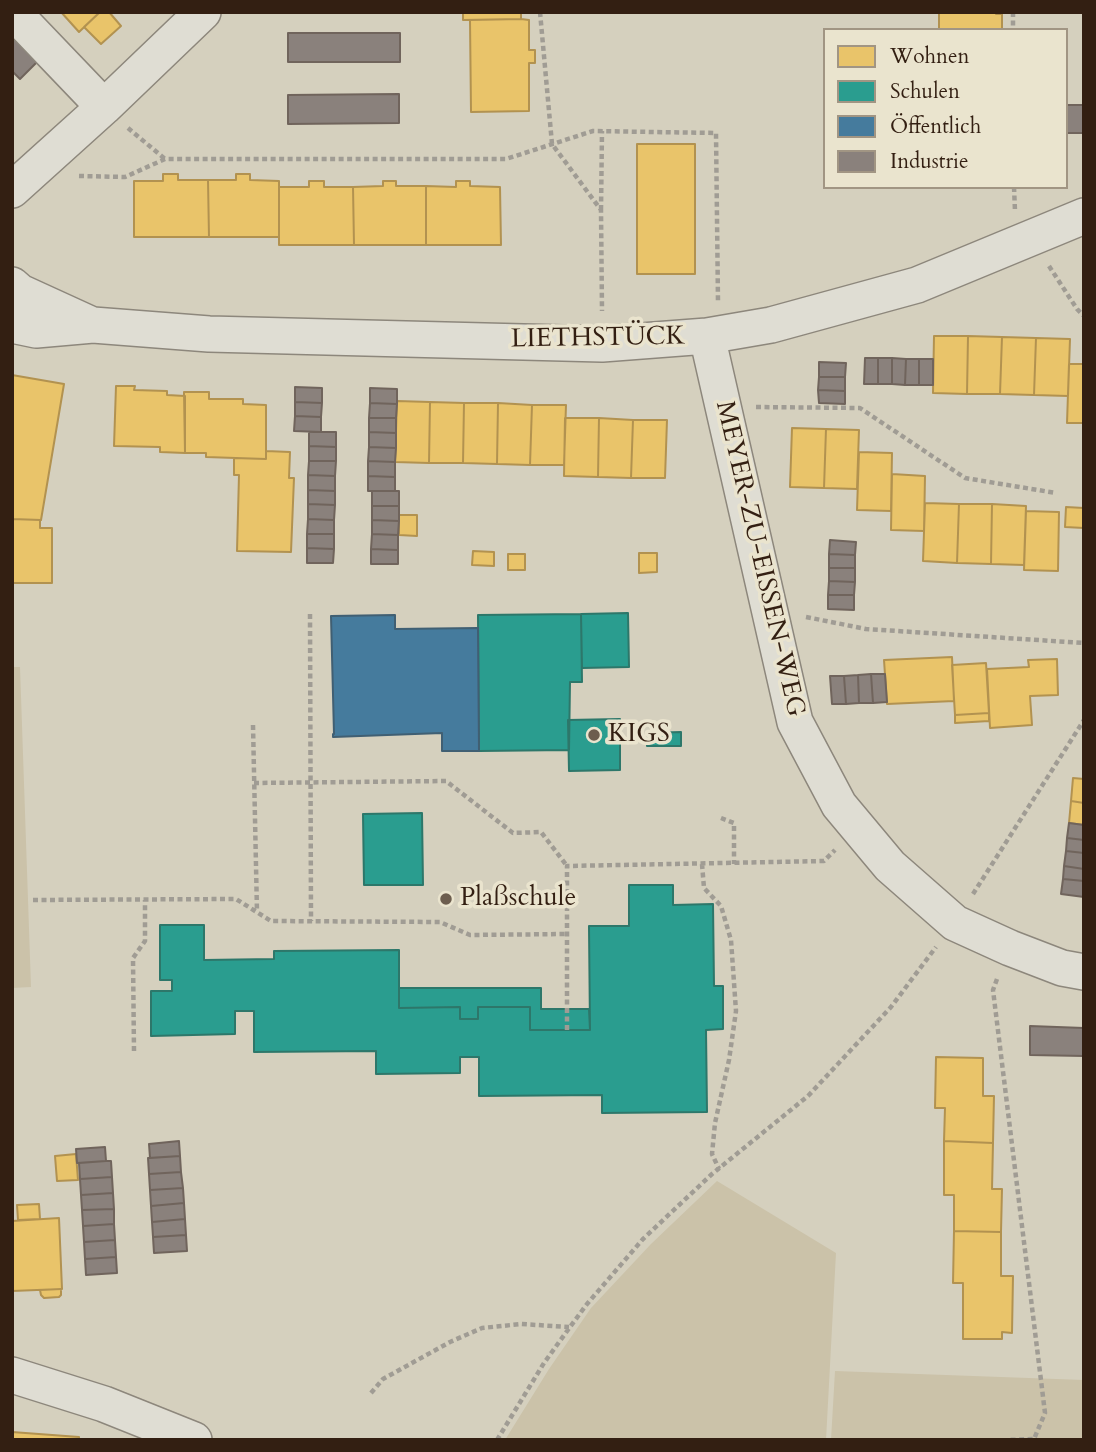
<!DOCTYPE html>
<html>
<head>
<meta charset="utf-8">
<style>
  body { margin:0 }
  #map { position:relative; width:1096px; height:1452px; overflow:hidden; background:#d5d0be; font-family:Cardo,serif }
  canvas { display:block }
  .frame { position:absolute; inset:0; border:14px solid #331f12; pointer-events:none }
  .legend { position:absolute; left:823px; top:28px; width:245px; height:161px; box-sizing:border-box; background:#eae4ce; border:2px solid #a19583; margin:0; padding:9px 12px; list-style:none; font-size:21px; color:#331f12 }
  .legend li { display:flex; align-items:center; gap:14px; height:35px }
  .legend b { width:35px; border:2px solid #a19583 }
</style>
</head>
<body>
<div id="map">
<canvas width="1096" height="1452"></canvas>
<div class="frame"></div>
<ul class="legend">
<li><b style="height:19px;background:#e9c46a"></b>Wohnen</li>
<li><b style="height:19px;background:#2a9d8f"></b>Schulen</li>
<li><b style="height:19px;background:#457b9d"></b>Öffentlich</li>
<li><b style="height:19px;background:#8a817c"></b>Industrie</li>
</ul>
</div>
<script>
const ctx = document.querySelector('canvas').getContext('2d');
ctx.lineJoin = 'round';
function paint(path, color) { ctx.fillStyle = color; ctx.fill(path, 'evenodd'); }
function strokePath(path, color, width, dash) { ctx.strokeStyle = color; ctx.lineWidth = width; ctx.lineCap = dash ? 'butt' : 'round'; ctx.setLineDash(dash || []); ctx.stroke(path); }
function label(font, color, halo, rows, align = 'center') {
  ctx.font = font + ' Cardo,serif'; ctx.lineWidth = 7; ctx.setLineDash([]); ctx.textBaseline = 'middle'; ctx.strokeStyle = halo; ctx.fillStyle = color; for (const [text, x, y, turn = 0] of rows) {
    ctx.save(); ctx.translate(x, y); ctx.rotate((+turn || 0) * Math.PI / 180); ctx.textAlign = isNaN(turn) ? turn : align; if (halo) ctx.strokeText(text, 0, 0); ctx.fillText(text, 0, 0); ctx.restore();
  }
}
const green = new Path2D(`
  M12 667H20L31 987 12 988Z
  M717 1181 836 1253 826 1440H505L549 1369 591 1308 651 1244Z
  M835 1371 1084 1380V1440H831Z`);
const homes = new Path2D(`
  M61 12H100L79 32Z
  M100 12H109L121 26 101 44 84 27Z
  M463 12H521V19L463 20Z
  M939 12H996V14H1002V29L939 30Z
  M521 19 529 20V50H535V63H529V111L471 112 470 20Z
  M637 144H695V274H637Z
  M163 174H178V180H208L209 237H134V181H163Z
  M236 174H250V180L279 181V237H209L208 180H236Z
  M309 181H324V187H353L354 245H279V187H309Z
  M383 181H396V186H426V245H354L353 187 383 186Z
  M456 181H470V186L500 187 501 245H426V186L456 187Z
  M934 336H968L967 394 933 393Z
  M968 336 1002 337 1000 394H967Z
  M1002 337 1036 338 1034 395 1000 394Z
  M1036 338 1070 339 1068 396 1034 395Z
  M1069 364H1084V423H1067Z
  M12 375 64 384 41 520 12 519Z
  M116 386H135L134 390 167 391V395L185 396V453L160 452V447L114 446Z
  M184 392H209V399H243V404L266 405V459L206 457V453H185Z
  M397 401 430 402 429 463 395 462Z
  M430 402 464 403 463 463H429Z
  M464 403H498L497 464 463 463Z
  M498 403 532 405 530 465 497 464Z
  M532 405H566L564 465H530Z
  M565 418H599L598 477 564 476Z
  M599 418 633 420 631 478 598 477Z
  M633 420H667L665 478H631Z
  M792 428 826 429 824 488 790 487Z
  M826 429 859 430 857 489 824 488Z
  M266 451 290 452 289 478H294L291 552 237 551 239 475H234V458L266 459Z
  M859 452 892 453 891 511 857 510Z
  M892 474 925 476 924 531 891 530Z
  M925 503 959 504 957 563 923 561Z
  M959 504H992L991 564 957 563Z
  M992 504 1026 506 1024 565 991 564Z
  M1066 507 1084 508V528L1065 527Z
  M1026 511 1059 512 1058 571 1024 570Z
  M399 515H417V536L399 535Z
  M12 519 40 520V528H52V583H12Z
  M473 551 494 552V566L472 565Z
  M639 553H657V572L639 573Z
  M508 554H525V570H508Z
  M952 657 954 701 887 704 884 660Z
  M1057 659 1058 695 1030 696 1032 725 990 728 987 669 1029 667 1028 660Z
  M986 663 989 713 955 715 952 665Z
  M989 713V721L955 723V715Z
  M1073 778 1084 779V803L1071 801Z
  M1071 801 1084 803V825L1069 823Z
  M936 1057 983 1058V1096H994L993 1143 944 1141 945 1108H935Z
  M944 1141 993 1143 992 1189H1002L1001 1232 954 1231V1195H944Z
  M76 1154 78 1180 57 1181 55 1156Z
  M39 1204 40 1219 18 1220 17 1205Z
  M59 1218 62 1289 12 1291V1221Z
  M954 1231 1001 1232V1276H1013L1012 1333 1002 1332V1339H963V1283H953Z
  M61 1289V1295L59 1297 44 1298 41 1295 40 1290Z
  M12 1432 79 1437V1440H12Z`);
const schools = new Path2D(`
  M628 613 629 667 582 668 581 614Z
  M581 614 582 682H570L569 750 479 751 478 615Z
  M620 719V770L569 771 568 720Z
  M681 732V746H647V733Z
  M422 813 423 885H364L363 814Z
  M629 885H673V905L713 904 714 986H723V1029L706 1030 707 1112 602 1113V1095L479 1096V1057H460V1073L376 1074V1051L254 1052V1011H235V1034L151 1036V991H172V980H160V925H204V960L274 959V951L399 950V1008L460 1007V1019H478V1007H530V1030H590L589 926H629Z
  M399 988H541V1009H589L590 1030H530V1007H478V1019H460V1007L399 1008Z`);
const public = new Path2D(`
  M395 615V629L478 628 479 751H442V733L333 737V734H334L331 616Z`);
const industry = new Path2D(`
  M12 33 39 60 20 79 12 71Z
  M288 33H400V62H288Z
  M399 94V123L288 124V95Z
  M1066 105H1084V133H1066Z
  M865 358H878V384H864Z
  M878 358H892V384H878Z
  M892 358 906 359 905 385 892 384Z
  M906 359H919V385H905Z
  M919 359H933V385H919Z
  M819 362 846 363 845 377H819Z
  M819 377H845V391L818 390Z
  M295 387 322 388V403L295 402Z
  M370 388 397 389V404L370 403Z
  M818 390 845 391V404L819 403Z
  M295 402 322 403 321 417 295 416Z
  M370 403 397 404 396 418H369Z
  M295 416 321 417V432L294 431Z
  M369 418H396V433L369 432Z
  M309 432H336V447L309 446Z
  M369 432 396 433V448L369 447Z
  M309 446 336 447V461H309Z
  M369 447 396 448 395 462 368 461Z
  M309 461H336L335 476 308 475Z
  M368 461 395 462V477L368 476Z
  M308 475 335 476V491L308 490Z
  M368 476 395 477V491H368Z
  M308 490 335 491V505L308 504Z
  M372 491H399V506H372Z
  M308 504 335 505 334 520 308 519Z
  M372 506H399V521L372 520Z
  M308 519 334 520V534H307Z
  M372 520 399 521 398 535 372 534Z
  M307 534H334V549L307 548Z
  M372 534 398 535V550L371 549Z
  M830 540 856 542 855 555 829 554Z
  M307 548 334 549 333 563H307Z
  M371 549 398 550V564H371Z
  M829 554 855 555V568H829Z
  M829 568H855V582L829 581Z
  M829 581 855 582 854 595H828Z
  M828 595H854V610L828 609Z
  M871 674H885L887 702 873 703Z
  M871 674 873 703H859L858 675Z
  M858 675 859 703 846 704 844 676Z
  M830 676H844L846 704H832Z
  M1069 823 1084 825V840L1067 838Z
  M1067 838 1084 840V853L1066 851Z
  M1066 851 1084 853V869L1064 866Z
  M1064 866 1084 869V881L1063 879Z
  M1063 879 1084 881V897L1061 894Z
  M1030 1026 1084 1028V1056L1030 1055Z
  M179 1141 180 1156 150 1158 149 1144Z
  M105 1147 106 1161 77 1163 76 1149Z
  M180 1156 181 1172 149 1174 148 1158Z
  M106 1161H111L112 1177 80 1179 79 1163Z
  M181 1172 183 1188 150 1190 149 1174Z
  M112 1177 113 1193 81 1195 80 1179Z
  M183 1188 184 1203 151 1206 150 1190Z
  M113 1193 114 1209 82 1210 81 1195Z
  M184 1203 185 1219 152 1222 151 1206Z
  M114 1209V1224L83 1226 82 1210Z
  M185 1219 186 1235 153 1237 152 1222Z
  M114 1224 115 1240 84 1242 83 1226Z
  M186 1235 187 1251 154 1253 153 1237Z
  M115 1240 116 1257 85 1259 84 1242Z
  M116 1257 117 1273 86 1275 85 1259Z`);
const path = new Path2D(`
  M540 12 552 144 601 210 602 311
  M1013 12V30
  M128 128 165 159
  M79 176 125 177 165 159H506L593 131 716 133 718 302
  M1014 187 1015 211
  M601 210 602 131
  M1049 266 1077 309 1084 316
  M756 407 860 408 965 478 1056 493
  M310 614 311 921
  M806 617 866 629 1084 643
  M253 725 257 912
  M254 783 446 781 513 833 541 832 567 866
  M721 818 734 823V864
  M702 864 704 888 721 906 731 940 736 1011 729 1060 715 1123 712 1154 719 1169
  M973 894 1084 720
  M33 900 236 899 271 921 440 922 470 935 567 934
  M997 979 993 990 1045 1413 1034 1439 1007 1440
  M567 1030V866L824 861 835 850
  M134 1051 133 958 145 941V900
  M371 1393 383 1379 450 1342 482 1328 521 1324 569 1327
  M497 1440 544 1363 570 1327 587 1304 643 1239 712 1174 808 1096 891 1007 936 947`);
const minor = new Path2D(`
  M13 12 104 107
  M12 190 104 107 203 12
  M12 285 20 292 90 324
  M12 325 36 330 93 325 209 334 602 344 707 336 771 325 917 285 1084 216
  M707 336 795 722 839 805 890 866 955 923 1010 948 1062 968 1084 972
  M12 1375 104 1404 194 1440`);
const markers = [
  [594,735,7,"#6c5d4e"],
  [446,899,7,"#6c5d4e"]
];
const streetNames = [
  ["LIETHSTÜCK",598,339,-1],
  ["MEYER-ZU-EISSEN-WEG",759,559,77]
];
const poiNames = [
  ["KIGS",608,735],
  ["Plaßschule",460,899]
];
paint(green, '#cbc2a9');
paint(homes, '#e9c46a');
strokePath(homes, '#b29250', 2);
paint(schools, '#2a9d8f');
strokePath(schools, '#2d776a', 2);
paint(public, '#457b9d');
strokePath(public, '#405f73', 2);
paint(industry, '#8a817c');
strokePath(industry, '#70645c', 2);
strokePath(minor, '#8d877c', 38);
strokePath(path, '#a09c94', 4.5, [5, 3.5]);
strokePath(minor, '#dfddd3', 35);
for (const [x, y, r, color] of markers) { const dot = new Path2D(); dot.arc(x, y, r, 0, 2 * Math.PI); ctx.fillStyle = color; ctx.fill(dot); strokePath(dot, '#eae4ce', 2.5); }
label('26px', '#331f12', '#eae4ce', streetNames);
label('26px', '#331f12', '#eae4ce', poiNames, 'left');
</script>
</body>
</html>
